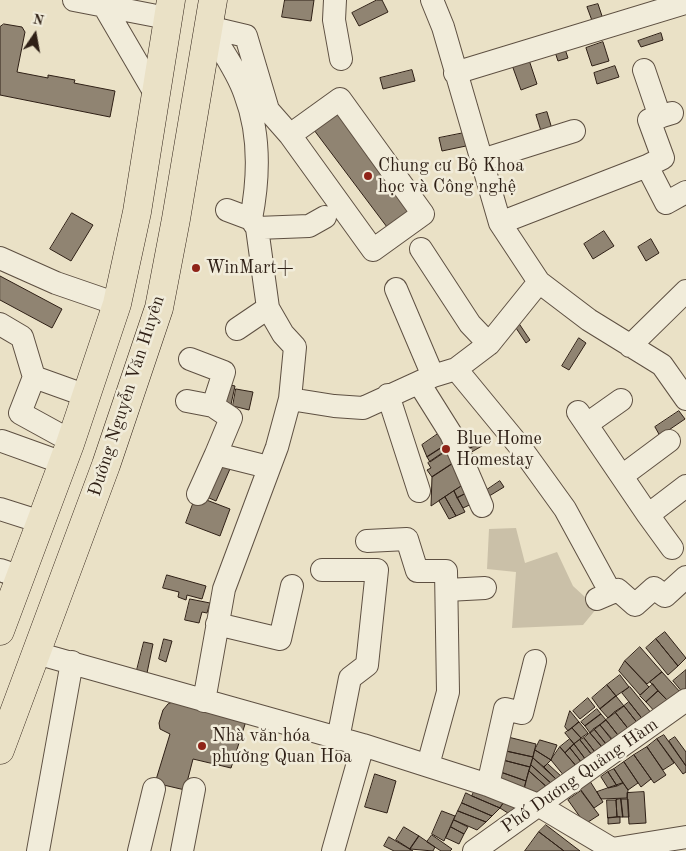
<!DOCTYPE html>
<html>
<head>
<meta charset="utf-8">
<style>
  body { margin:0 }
  #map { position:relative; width:686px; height:851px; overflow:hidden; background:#eae1c6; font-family:"Old Standard TT",serif }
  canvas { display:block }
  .north { position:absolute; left:10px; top:10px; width:50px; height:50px; -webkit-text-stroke:4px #f1ecda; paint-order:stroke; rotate:12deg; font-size:14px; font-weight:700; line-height:20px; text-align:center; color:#2f2016 }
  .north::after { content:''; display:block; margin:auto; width:18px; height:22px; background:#2f2016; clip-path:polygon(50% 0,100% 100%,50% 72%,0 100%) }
</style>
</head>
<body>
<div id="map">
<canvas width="686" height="851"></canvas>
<div class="north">N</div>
</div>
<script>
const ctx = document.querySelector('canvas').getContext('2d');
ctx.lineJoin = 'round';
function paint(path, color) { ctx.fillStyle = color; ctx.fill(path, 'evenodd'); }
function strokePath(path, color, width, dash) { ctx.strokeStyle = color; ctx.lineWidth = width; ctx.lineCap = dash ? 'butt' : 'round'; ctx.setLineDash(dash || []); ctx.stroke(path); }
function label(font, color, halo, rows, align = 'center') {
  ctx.font = font + ' "Old Standard TT",serif'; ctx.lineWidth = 5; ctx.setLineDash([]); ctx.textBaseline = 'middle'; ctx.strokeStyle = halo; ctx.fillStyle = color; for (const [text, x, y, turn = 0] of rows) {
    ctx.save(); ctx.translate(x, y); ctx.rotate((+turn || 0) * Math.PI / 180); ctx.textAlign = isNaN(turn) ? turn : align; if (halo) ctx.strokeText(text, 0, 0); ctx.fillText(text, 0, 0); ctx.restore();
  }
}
const green = new Path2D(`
  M516 528 525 563 557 552 573 586 597 608 583 625 512 628 516 572 487 569 489 529Z`);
const building = new Path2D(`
  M285 0H314L311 21 282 17Z
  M377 0H382L388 12 359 26 352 13Z
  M598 4 604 22 594 26 587 7Z
  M4 24 22 27 25 32 17 72 48 78V75L75 80 74 83 115 91 110 117 0 95V27Z
  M661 33 663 40 641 47 638 41Z
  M603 42 609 61 592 66 586 48Z
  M564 46 568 58 558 61 554 49Z
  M529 60 537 84 521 90 512 65Z
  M615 66 619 77 597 84 594 73Z
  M412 70 415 81 383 89 380 78Z
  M339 111 415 212 390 231 314 130Z
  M547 112 557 146 547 150 536 115Z
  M464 133 466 146 442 151 439 138Z
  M72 213 93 225 71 261 50 249Z
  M604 231 614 246 593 259 584 244Z
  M651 239 659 253 646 261 638 247Z
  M0 276 62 309 52 328 0 300Z
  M516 319 530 340 526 343 512 322Z
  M579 338 586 343 569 370 562 366Z
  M222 383 235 386 230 409 217 407Z
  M236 389 253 392 249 410 233 406Z
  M679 411 685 419 660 436 655 427Z
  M445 429 452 441 427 457 422 445Z
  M483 435 485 439 461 454 459 450Z
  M485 439 487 443 463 457 461 454Z
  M452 441 455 445 430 462 427 457Z
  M453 446 458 460 432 477 427 470 431 468 428 463Z
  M217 456 233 462 216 501 200 494Z
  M458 460 467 482 431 506 432 477Z
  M500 481 504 487 481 501 478 496Z
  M467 483 472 490 457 498 454 491Z
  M454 491 465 512 456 516 445 497Z
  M471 491 478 501 463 508 457 498Z
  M196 496 230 509 220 536 186 523Z
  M445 497 456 516 449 519 439 501Z
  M167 575 206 586 202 599 187 595 186 600 178 597 179 592 163 588Z
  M190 599 210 603 207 613 202 612 199 623 185 620Z
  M665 632 686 658 678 666 656 639Z
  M164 639 172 641 166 662 159 659Z
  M656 639 678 666 668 675 646 648Z
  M144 642 153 644 147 673 137 670Z
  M640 647 662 672 647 684 625 661Z
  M625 661 649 687 640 695 619 671Z
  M686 670V693L684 694 673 681Z
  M662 672 681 693 669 702 650 682Z
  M620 675 629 687 616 696 607 685Z
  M653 684 658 691 646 702 640 696Z
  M607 685 616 696 600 709 592 698Z
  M630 687 652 714 644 721 622 693Z
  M658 691 669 702 657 714 646 702Z
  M616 696 624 706 608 718 600 709Z
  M588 698 595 707 580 719 573 711Z
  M178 700 247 718 231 768 193 759 185 790 155 783 170 734 160 729 159 723 163 710 168 704Z
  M629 702 644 721 639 725 624 706Z
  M624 706 639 725 630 731 615 712Z
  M597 709 601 714 585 726 581 722Z
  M570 711 579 722 568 731 565 727Z
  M615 712 630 731 621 739 606 720Z
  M601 714 606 720 590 733 585 726Z
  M606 720 621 739 615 744 600 725Z
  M579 722 588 733 581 738 572 728Z
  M600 725 612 739 606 744 594 729Z
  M572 728 581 738 574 744 565 733Z
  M594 729 606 744 602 747 590 733Z
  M590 733 602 747 595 752 584 738Z
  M500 735 536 744 533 757 497 749Z
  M664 735 686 766V772L683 774 657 739Z
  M675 737 686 752V766L669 741Z
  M584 738 595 752 592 755 580 740Z
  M570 739 574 744 565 753 560 747Z
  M657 739 674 763 663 770 647 747Z
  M540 740 557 745 551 760 535 750Z
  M580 740 592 755 586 760 574 744Z
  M574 744 586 760 582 763 570 748Z
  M560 747 577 767 565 777 551 760Z
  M647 747 666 775 654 783 634 755Z
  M570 748 582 763 577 767 565 753Z
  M497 749 533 757 530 767 495 758Z
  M535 750 551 760 544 767 533 758Z
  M634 755 651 779 641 787 624 762Z
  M495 758 530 767 526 781 492 769Z
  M533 758 558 781 553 785 531 765Z
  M624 762 638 783 628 790 614 769Z
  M548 764 562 777 558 781 544 767Z
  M531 765 553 785 549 789 529 771Z
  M492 769 526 781 523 794 490 782Z
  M614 769 623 783 617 786 608 772Z
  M529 771 549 789 537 799 523 794Z
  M608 772 617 786 608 788 601 777Z
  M375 774 396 781 387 813 365 807Z
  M588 778 603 802 594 808 578 786Z
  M623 783 628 790 627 798 601 799 597 792Z
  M477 786 505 799 500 808 472 796Z
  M581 791 599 815 585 824 568 800Z
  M644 792 646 823 629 824 627 793Z
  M466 793 472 796 500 808 492 816 462 803Z
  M510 797 521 807 511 815 500 808Z
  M621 799 623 817H617L616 800Z
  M621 799H628L629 817H623Z
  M607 800H616L617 817 608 818Z
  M462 803 492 816 486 822 458 811Z
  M442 811 455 816 444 841 432 834Z
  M458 811 486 822 477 830 454 820Z
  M620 817V823L608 824V818Z
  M454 820 468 827 464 834 451 827Z
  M546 825 580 851H564L539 832Z
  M404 827 419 836 410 849 396 840Z
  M451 827 464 834 459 844 446 838Z
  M539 832 564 851H525Z
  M432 835 452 849 450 851H441L427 842Z
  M419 836 435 847 433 851 410 849Z
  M389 837 413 851H394L384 846Z`);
const minor = new Path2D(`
  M74 0 167 18
  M111 0 104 6 156 95
  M335 0 334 20 341 59
  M432 0 443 27 500 223 539 282 589 320 662 365 686 399
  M208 27 246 36 268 110 290 135
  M644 70 660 117
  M455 73 685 3
  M340 99 423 214 373 250 290 135Z
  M482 160 574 131
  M647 166 663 158 649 120 672 113
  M227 210 251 219
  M500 223 647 166 666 203 686 192
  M257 228 309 226 325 217
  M421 249 470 324 489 344
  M0 258 56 283 117 304
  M396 289 433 376
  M0 324 22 337 34 377 20 413 71 441
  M237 329 268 308
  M630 346 686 291
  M190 359 224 372 213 406
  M456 369 521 448 565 509 607 586
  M34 377 87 396
  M419 383 451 434 482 506
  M388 395 419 491
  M290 399 334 406 363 408 433 376 456 369 489 344 539 282
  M187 401 213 406 231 418 216 454
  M578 412 648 515 686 486
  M587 424 621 400
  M2 441 63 463
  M622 476 669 441
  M198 494 216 454 268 467
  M0 509 41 522
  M648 515 672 548
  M367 541 407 539 417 571H446L448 692 428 765
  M0 570 21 577
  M322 570H377L367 665 350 678 338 739
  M447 590 485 588
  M597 599 618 590 635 605 654 588 665 596 686 577
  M217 624 280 639 292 586
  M36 653 363 745 488 785 538 805 612 849 686 837
  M204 701 224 589 277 447 290 399 295 347 283 334 268 308 257 228 251 219C259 178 260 133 245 94 237 70 220 48 208 27
  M488 785 505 709 522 713 535 661
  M38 851 72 662
  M139 851 154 789
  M182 851 194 789
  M333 851 363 745
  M474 851 686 700`);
const major = new Path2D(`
  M0 631 70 444 117 304 137 212 171 0
  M0 750 106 465 159 308 176 219 213 0`);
const markers = [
  [368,176,5,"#8f2418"],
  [196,268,5,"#8f2418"],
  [446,449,5,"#8f2418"],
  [202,746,5,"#8f2418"]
];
const poiNames = [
  ["Chung cư Bộ Khoa",378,166],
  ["học và Công nghệ",378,187],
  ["WinMart+",206,268],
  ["Blue Home",456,439],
  ["Homestay",456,460],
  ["Nhà văn hóa",212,736],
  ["phường Quan Hoa",212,757]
];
const streetNames = [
  ["Đường Nguyễn Văn Huyên",127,396,-72],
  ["Phố Dương Quảng Hàm",580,776,-35]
];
paint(green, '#cac0a8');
paint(building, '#908472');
strokePath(building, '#2f2016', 1);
strokePath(minor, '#5e5042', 24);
strokePath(major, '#2f2016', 29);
strokePath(minor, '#f1ecda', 22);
strokePath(major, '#eae1c6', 28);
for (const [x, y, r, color] of markers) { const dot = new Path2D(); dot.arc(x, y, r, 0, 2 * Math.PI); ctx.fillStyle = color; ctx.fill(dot); strokePath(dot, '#f1ecda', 2); }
label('18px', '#2f2016', '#f1ecda', poiNames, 'left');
label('18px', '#2f2016', '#f1ecda', streetNames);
</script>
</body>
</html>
